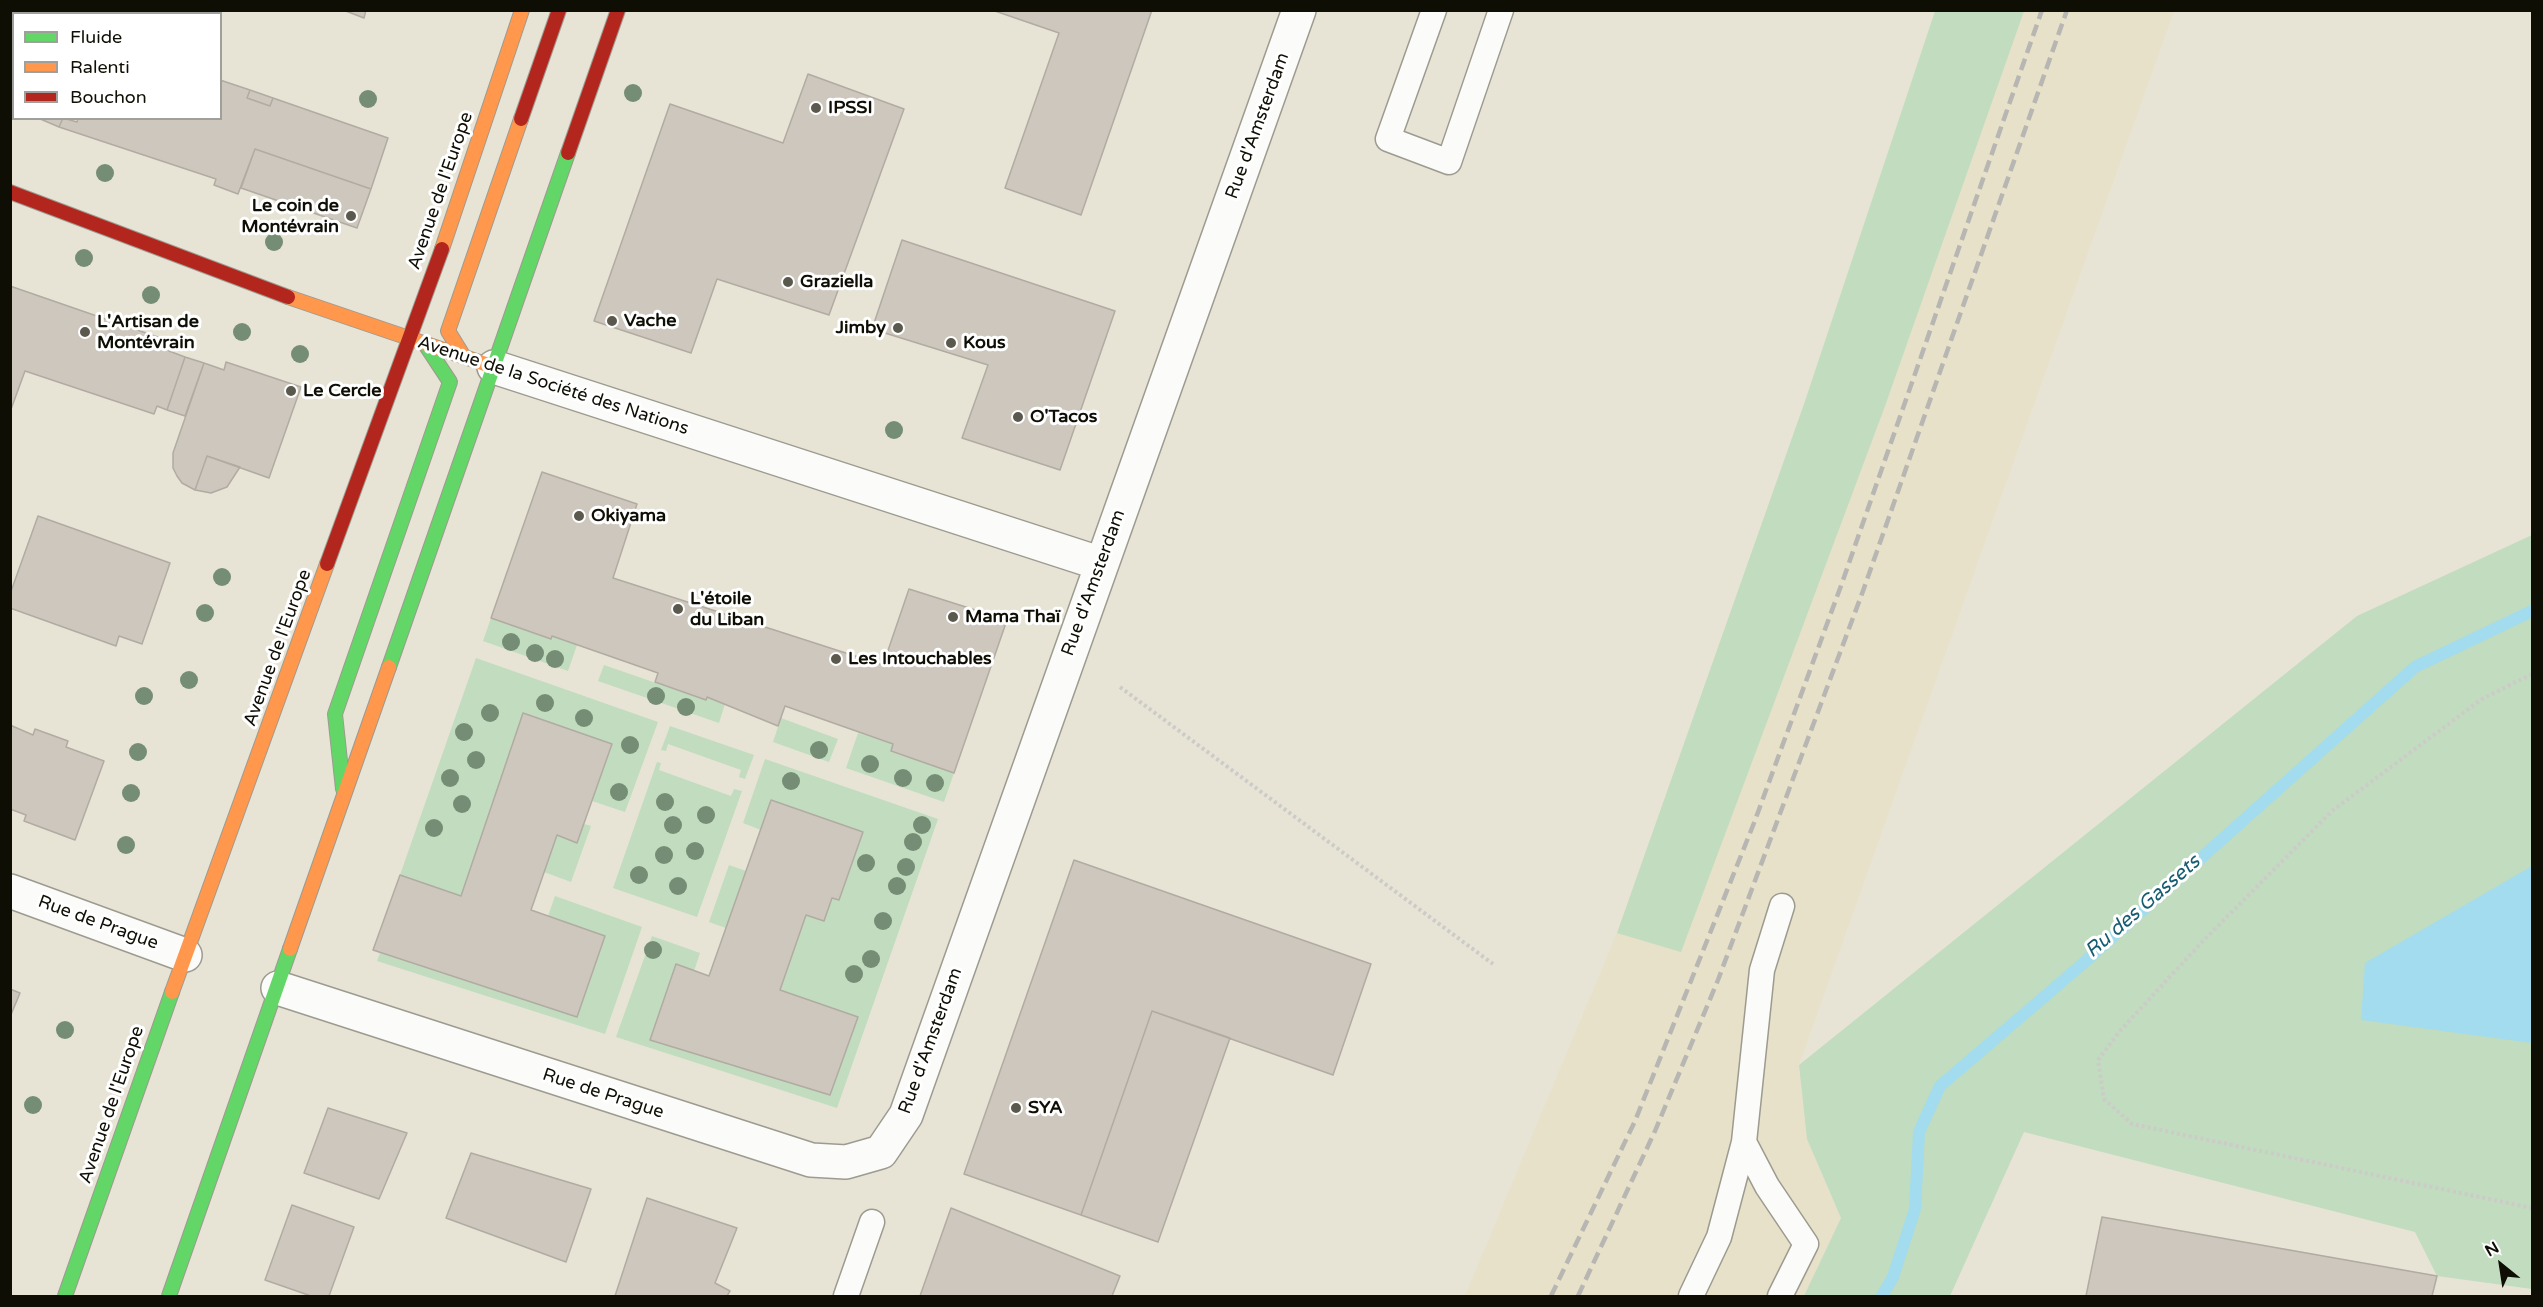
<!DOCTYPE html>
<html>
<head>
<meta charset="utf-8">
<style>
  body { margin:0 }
  #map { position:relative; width:2543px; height:1307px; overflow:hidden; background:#e7e4d6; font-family:"Varela Round",sans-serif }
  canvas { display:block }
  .frame { position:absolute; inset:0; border:12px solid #0f0e05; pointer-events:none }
  .legend { position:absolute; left:12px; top:12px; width:210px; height:108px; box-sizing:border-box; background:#fff; border:2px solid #9f9f9b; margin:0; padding:8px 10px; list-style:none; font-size:18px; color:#0f0e05 }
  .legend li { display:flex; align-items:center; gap:12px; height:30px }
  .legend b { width:30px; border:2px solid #9f9f9b }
  .north { position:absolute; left:2471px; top:1235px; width:60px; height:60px; -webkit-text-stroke:4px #fff; paint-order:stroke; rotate:330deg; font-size:16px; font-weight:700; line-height:24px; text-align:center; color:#0f0e05 }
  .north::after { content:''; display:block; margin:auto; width:21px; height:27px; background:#0f0e05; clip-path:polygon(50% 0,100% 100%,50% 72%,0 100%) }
</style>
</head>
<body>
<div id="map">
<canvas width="2543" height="1307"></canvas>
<div class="frame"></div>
<ul class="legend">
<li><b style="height:8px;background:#63d668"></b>Fluide</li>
<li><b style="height:8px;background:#ff974d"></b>Ralenti</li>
<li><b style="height:8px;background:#b3261e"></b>Bouchon</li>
</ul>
<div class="north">N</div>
</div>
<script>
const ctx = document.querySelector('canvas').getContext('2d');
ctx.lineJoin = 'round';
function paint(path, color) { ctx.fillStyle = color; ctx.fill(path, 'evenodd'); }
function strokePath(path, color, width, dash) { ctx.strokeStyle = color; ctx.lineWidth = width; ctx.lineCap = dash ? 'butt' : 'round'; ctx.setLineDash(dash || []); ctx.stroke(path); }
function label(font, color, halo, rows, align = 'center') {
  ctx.font = font + ' "Varela Round",sans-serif'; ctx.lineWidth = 6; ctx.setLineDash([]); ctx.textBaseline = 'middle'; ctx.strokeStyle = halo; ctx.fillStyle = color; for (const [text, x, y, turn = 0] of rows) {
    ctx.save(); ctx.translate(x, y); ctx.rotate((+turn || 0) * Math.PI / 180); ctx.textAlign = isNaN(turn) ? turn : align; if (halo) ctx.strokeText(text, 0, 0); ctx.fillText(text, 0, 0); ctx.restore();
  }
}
const built = new Path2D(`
  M1935 11H2174L1799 1065 1807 1139 1841 1218 1804 1296H1465L1617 933 1804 404Z`);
const green = new Path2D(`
  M1935 11H2024L1885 406 1681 952 1617 933 1804 404Z
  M2532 535V1289L2437 1276 2415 1232 2024 1132 1950 1296H1804L1841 1218 1807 1139 1799 1065 2357 616Z
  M491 618 550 639 552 636 577 645 568 671 483 641Z
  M476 658 658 722 625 812 592 801 611 744 461 896 400 875Z
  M604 665 705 700 707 697 725 704 719 723 598 681Z
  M781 718 838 739 829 762 773 742Z
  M670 726 754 755 745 779 739 777 741 770 668 744 666 751 661 750Z
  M858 733 893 744 891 752 954 773 944 802 846 768Z
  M765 759 938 819 837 1108 616 1037 652 936 700 953 694 971 676 964 650 1040 830 1095 858 1017 780 990 806 915 824 921 832 898 839 900 863 832 771 800 761 830 743 823Z
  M657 762 661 763 659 770 731 796 734 789 742 791 697 917 613 888Z
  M584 824 591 826 571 882 544 872 557 835 577 843Z
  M729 865 746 871 726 928 709 922Z
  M555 896 642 927 605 1034 377 961 380 953 577 1017 605 936 548 916Z`);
const water = new Path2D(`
  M2532 866V1043L2361 1020 2365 963Z`);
const stream = new Path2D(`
  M1882 1296 1893 1277 1915 1209 1919 1132 1940 1086 2079 967 2415 667 2532 611`);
const building = new Path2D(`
  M50 10H112L115 12V14H49Z
  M112 10H150L149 14H115Z
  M343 10H366L364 18Z
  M992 10H1152L1081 215 1005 188 1059 33Z
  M808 74 904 109 829 315 717 279 691 353 594 321 670 104 783 143Z
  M220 80 250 90 247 98 270 106 273 98 388 138 371 189 255 149 238 194 214 185 216 179 59 127 63 118 77 122 78 118H220Z
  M250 90 273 98 270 106 247 98Z
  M38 118H63L59 127Z
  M255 149 371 189 357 228 241 188Z
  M902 240 1115 311 1060 470 962 438 988 365 872 329Z
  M10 286 172 342 169 351 185 357 167 410 157 406 154 414 25 371 10 412Z
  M185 357 204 363 185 416 167 410Z
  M226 362 301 387 269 478 207 456 195 490 182 483 177 476 173 468V453L204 363 224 370Z
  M207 456 240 467 227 487 211 493 195 490Z
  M542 472 637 504 613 578 883 665 909 589 1007 620 954 773 891 751 893 744 785 706 778 726 707 697 706 700 655 682 658 673 552 636 551 639 491 618Z
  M38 516 170 563 142 644 119 636 116 646 10 608V594Z
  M523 713 612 744 577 843 557 835 531 910 605 936 577 1017 373 950 400 875 461 896Z
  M10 725 33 735 35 729 68 741 66 747 104 761 75 840 24 821 26 815 10 809Z
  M771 800 863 832 839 900 832 898 824 921 806 915 780 990 858 1017 830 1095 650 1040 676 964 709 976Z
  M1074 860 1371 964 1333 1075 1152 1011 1081 1215 964 1174Z
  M10 989 20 993 10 1017Z
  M1152 1011 1230 1038 1158 1242 1081 1215Z
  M328 1108 407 1133 379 1199 304 1173Z
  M471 1153 591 1189 566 1262 446 1218Z
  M647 1198 737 1228 715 1283 730 1291 727 1296H615Z
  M292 1205 354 1227 329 1296H311L265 1280Z
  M951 1208 1120 1276 1112 1296H920Z
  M2102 1217 2437 1276 2432 1296H2086Z`);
const path = new Path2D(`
  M2532 674 2482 699 2332 811 2202 942 2119 1032 2098 1060 2104 1099 2132 1124 2532 1208
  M1120 687 1493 964`);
const lane = new Path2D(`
  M1434 10 1388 139 1449 162 1501 10
  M846 1296 872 1222
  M1691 1296 1719 1237 1744 1142
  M1780 1296 1806 1244 1767 1186 1744 1142 1762 970 1782 906`);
const street = new Path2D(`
  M10 17 13 10
  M494 367 1102 564
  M10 891 185 955
  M278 988 811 1160 846 1162 881 1152 906 1115 1299 10`);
const fast = new Path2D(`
  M389 667 568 153
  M343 789 335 714 450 382 425 344
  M65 1296 172 992
  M169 1296 290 949`);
const slow = new Path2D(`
  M442 249 522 10
  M288 297 494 367
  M464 357 448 331 521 119
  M290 949 389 667
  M172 992 327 564`);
const jam = new Path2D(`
  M521 119 559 10
  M568 153 618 10
  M10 192 288 297
  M327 564 442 249`);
const rail = new Path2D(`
  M1551 1296 1635 1121 1754 823 1842 583 2042 10
  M1578 1296 1655 1131 1718 980 1863 591 2067 10`);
const trees = [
  [633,93],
  [368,99],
  [105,173],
  [274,242],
  [84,258],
  [151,295],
  [242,332],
  [300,354],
  [894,430],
  [222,577],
  [205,613],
  [511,642],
  [535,653],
  [555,659],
  [189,680],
  [144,696],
  [656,696],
  [545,703],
  [686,707],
  [490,713],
  [584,718],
  [464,732],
  [630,745],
  [819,750],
  [138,752],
  [476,760],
  [870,764],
  [450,778],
  [903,778],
  [791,781],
  [935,783],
  [619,792],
  [131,793],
  [665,802],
  [462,804],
  [706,815],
  [673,825],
  [922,825],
  [434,828],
  [913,842],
  [126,845],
  [695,851],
  [664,855],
  [866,863],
  [906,867],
  [639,875],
  [678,886],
  [897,886],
  [883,921],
  [653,950],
  [871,959],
  [854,974],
  [65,1030],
  [33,1105]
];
const markers = [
  [816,108,6,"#5b594e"],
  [351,216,6,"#5b594e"],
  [788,282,6,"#5b594e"],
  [612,321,6,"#5b594e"],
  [898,328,6,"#5b594e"],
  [85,332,6,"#5b594e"],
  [951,343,6,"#5b594e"],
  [291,391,6,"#5b594e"],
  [1018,417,6,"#5b594e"],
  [579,516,6,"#5b594e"],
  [678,609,6,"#5b594e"],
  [953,617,6,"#5b594e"],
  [836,659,6,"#5b594e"],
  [1016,1108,6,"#5b594e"]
];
const poiNames = [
  ["IPSSI",828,108],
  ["Le coin de",339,206,"right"],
  ["Montévrain",339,227,"right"],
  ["Graziella",800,282],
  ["Vache",624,321],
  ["L'Artisan de",97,322],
  ["Montévrain",97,343],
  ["Jimby",886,328,"right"],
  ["Kous",963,343],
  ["Le Cercle",303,391],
  ["O'Tacos",1030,417],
  ["Okiyama",591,516],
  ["L'étoile",690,599],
  ["du Liban",690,620],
  ["Mama Thaï",965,617],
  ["Les Intouchables",848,659],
  ["SYA",1028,1108]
];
const streetNames = [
  ["Rue d'Amsterdam",1258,126,-70],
  ["Avenue de l'Europe",441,191,-71],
  ["Avenue de la Société des Nations",553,386,18],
  ["Rue d'Amsterdam",1094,583,-70],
  ["Avenue de l'Europe",278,648,-70],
  ["Rue de Prague",98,923,20],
  ["Rue d'Amsterdam",931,1041,-70],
  ["Rue de Prague",603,1094,18],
  ["Avenue de l'Europe",112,1105,-71]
];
const waterNames = [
  ["Ru des Gassets",2143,907,-41]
];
paint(built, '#e6e1c8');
paint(green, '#c1dcbf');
paint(water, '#a2dcee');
strokePath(stream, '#a2dcee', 12);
paint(building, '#cdc7bd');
strokePath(building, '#b1aba2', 1.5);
strokePath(lane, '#9d9b90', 27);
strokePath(street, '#9d9b90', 36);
strokePath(fast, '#9d9b90', 16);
strokePath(slow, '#9d9b90', 16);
strokePath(jam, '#9d9b90', 16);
strokePath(path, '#cccbc8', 4, [3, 3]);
strokePath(lane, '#fbfbf9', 24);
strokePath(street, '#fbfbf9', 33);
strokePath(fast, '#63d668', 14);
strokePath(slow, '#ff974d', 14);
strokePath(jam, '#b3261e', 14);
strokePath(rail, '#b7b6b2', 4.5, [12, 6]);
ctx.fillStyle = '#758d75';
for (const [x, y] of trees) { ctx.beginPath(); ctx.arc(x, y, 9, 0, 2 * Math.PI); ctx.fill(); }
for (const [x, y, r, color] of markers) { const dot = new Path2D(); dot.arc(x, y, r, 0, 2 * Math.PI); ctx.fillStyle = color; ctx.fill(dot); strokePath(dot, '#fff', 2); }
label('bold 18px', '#0f0e05', '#fff', poiNames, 'left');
label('18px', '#0f0e05', '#fff', streetNames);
label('italic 20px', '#155b71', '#fff', waterNames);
</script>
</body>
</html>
